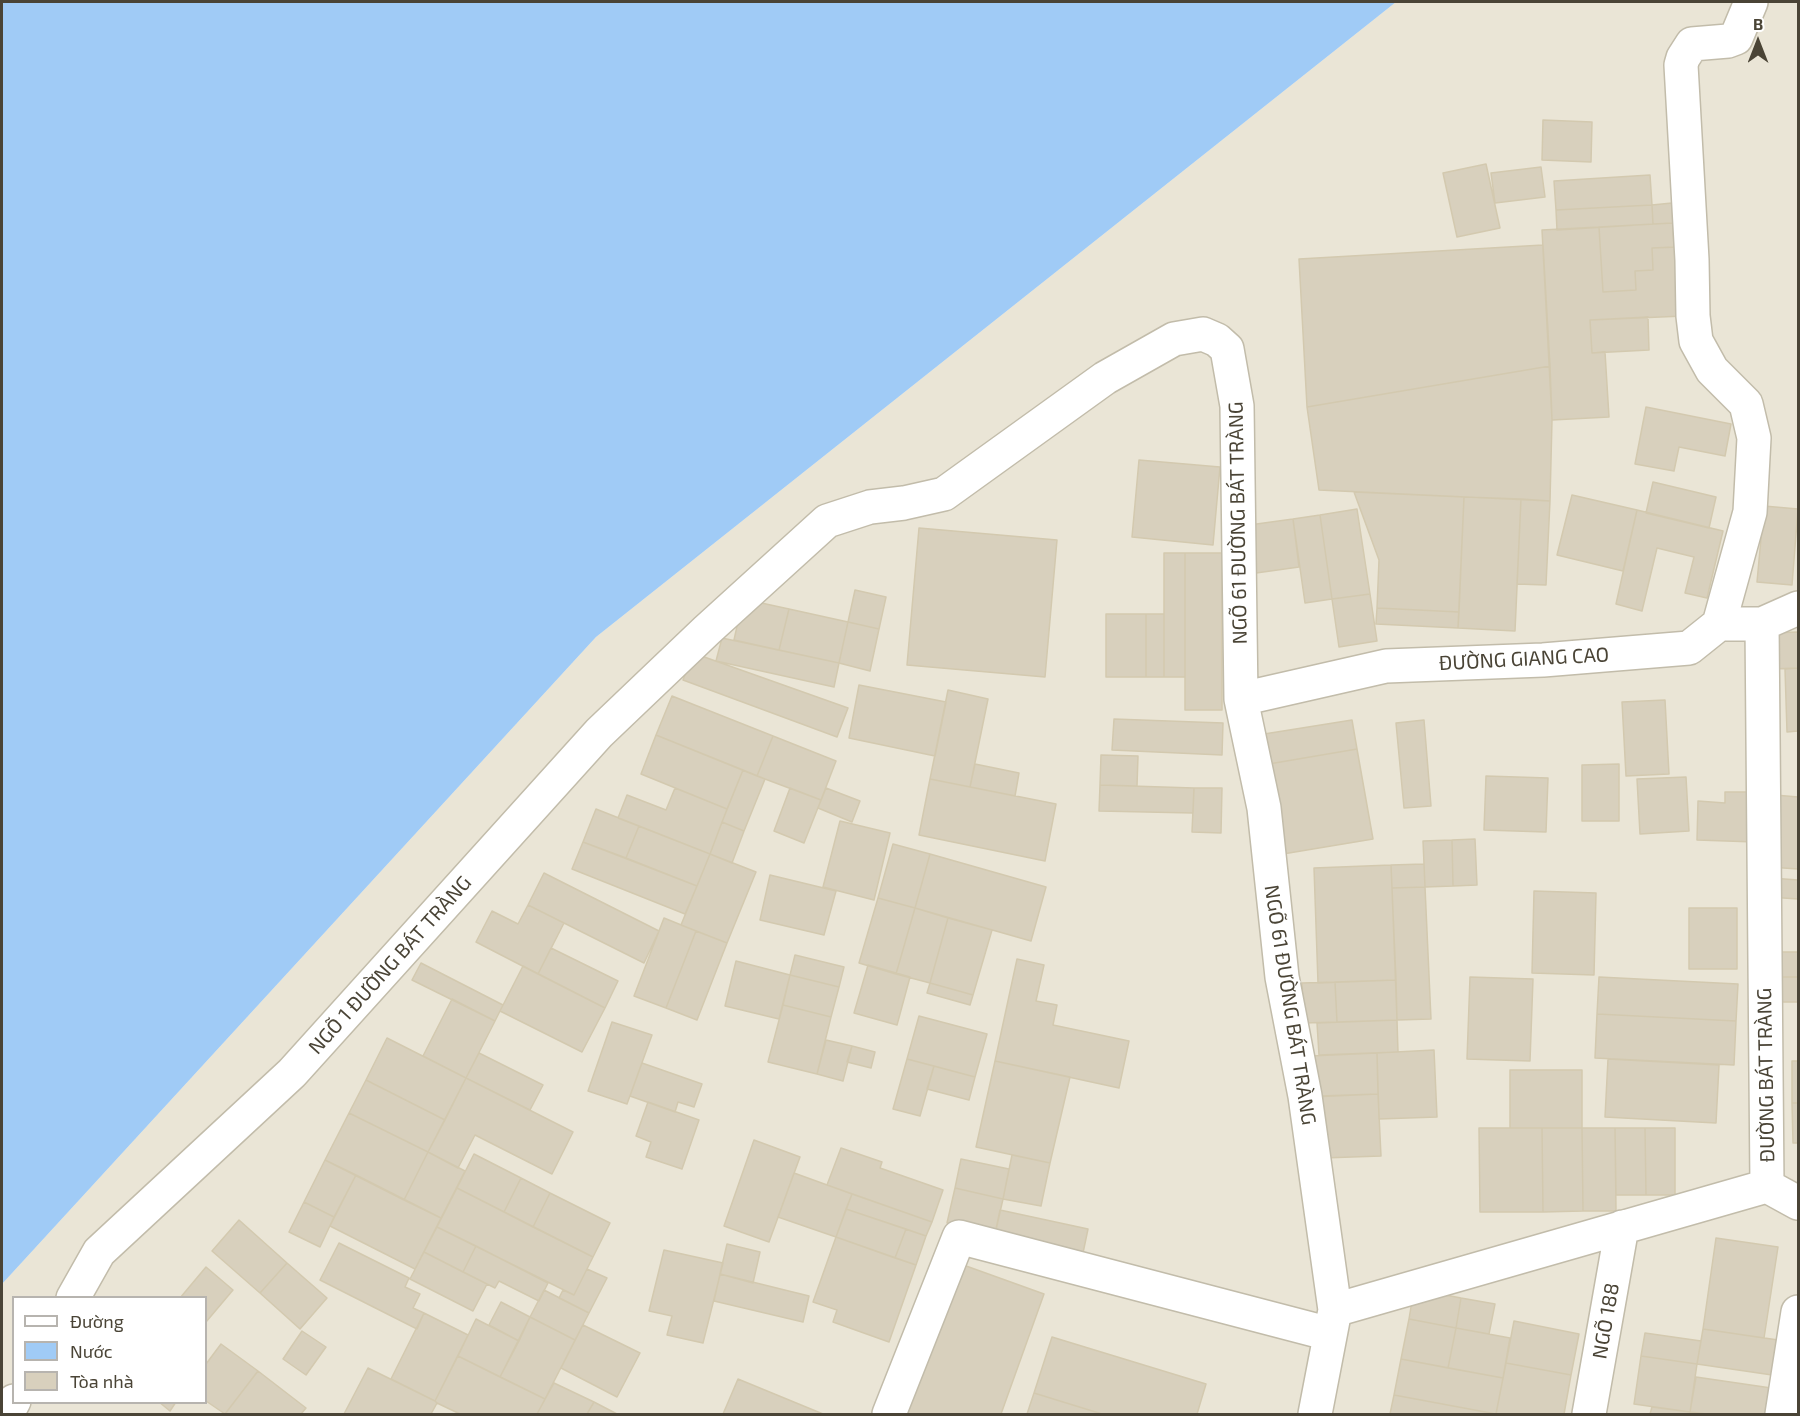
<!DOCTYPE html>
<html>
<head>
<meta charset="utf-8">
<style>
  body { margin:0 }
  #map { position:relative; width:1800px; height:1416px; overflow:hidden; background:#f5f3e8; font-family:"Exo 2",sans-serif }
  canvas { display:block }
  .frame { position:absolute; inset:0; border:3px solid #4a4436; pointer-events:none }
  .legend { position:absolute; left:12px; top:1296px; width:195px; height:108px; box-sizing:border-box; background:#fff; border:2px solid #b7b4af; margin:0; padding:8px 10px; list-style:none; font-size:18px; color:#4a4436 }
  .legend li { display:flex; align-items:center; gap:12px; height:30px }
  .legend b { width:30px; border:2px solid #b7b4af }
  .north { position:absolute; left:1728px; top:12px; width:60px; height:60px; -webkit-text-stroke:4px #fff; paint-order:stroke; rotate:0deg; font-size:16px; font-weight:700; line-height:24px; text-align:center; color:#4a4436 }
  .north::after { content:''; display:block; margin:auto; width:21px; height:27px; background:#4a4436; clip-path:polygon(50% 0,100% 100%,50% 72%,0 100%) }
</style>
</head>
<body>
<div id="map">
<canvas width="1800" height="1416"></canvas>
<div class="frame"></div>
<ul class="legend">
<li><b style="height:8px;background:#fff"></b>Đường</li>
<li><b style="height:16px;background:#a0cbf6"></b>Nước</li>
<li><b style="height:16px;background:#d8d0bd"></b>Tòa nhà</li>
</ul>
<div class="north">B</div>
</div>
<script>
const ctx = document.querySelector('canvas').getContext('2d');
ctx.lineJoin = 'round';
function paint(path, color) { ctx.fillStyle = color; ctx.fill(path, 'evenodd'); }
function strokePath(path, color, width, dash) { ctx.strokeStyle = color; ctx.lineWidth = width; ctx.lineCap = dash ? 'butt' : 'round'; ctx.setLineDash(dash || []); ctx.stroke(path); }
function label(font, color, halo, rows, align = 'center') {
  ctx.font = font + ' "Exo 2",sans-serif'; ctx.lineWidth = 4.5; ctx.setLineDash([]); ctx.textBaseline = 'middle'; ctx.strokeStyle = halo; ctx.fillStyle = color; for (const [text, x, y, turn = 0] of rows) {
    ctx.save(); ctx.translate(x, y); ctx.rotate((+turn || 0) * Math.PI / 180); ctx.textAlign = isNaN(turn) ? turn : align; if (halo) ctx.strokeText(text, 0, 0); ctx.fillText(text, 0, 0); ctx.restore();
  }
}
const residential = new Path2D(`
  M1396 2H1798V1414H2V1284L596 637ZM14 1298H206V1402H14Z`);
const water = new Path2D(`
  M2 2H1396L596 637 2 1284Z`);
const building = new Path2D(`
  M1543 120 1592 122 1591 162 1542 160Z
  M1486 164 1500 228 1457 237 1443 173Z
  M1541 167 1545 197 1495 203 1491 173Z
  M1650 175 1652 205 1556 210 1554 181Z
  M1672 203 1673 223 1653 224 1652 205Z
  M1652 205 1653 224 1557 230 1556 210Z
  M1673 223 1674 247 1652 248 1653 270 1635 271 1636 290 1603 292 1599 227Z
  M1599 227 1603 292 1636 290 1635 271 1653 270 1652 248 1680 247 1684 316 1590 320 1592 353 1605 352 1609 417 1552 420 1542 230Z
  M1543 245 1550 366 1307 407 1299 259Z
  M1648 317 1649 350 1592 353 1590 320Z
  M1550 366 1552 420 1550 501 1319 490 1307 407Z
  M1646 407 1731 424 1725 456 1679 447 1674 471 1635 464Z
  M1139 460 1220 467 1213 545 1132 537Z
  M1653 482 1716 497 1709 528 1646 513Z
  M1354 492 1464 497 1459 612 1377 608 1379 560Z
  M1572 495 1637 510 1623 571 1557 555Z
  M1464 497 1521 499 1515 631 1458 628Z
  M1521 499 1550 501 1546 585 1517 584Z
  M1764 506 1798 509 1792 585 1757 582Z
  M1357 509 1370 594 1332 599 1320 515Z
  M1637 510 1723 531 1707 598 1685 593 1694 557 1657 548 1642 611 1616 604Z
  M1320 515 1332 599 1305 603 1293 519Z
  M1293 519 1299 567 1249 574 1242 526Z
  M919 528 1057 540 1045 677 907 665Z
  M1164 553H1185V677H1164Z
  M1185 553H1222V710H1185Z
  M855 590 886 597 879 629 848 622Z
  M1370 594 1377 641 1339 647 1332 599Z
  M743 599 789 609 779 650 734 640Z
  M1377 608 1459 612 1458 628 1376 624Z
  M789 609 848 622 839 663 779 650Z
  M1106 614H1146V677H1106Z
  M1146 614H1164V677H1146Z
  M848 622 879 629 870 671 839 663Z
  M1798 632V668L1771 669 1770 633Z
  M722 638 839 663 834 687 716 661Z
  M693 653 848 708 837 737 683 680Z
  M1798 668V731L1787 732 1785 669Z
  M859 685 946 702 935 756 849 738Z
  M948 690 988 699 970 787 930 779Z
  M672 696 773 736 757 776 656 735Z
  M1665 700 1669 774 1626 776 1622 702Z
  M1114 719 1223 723 1222 755 1112 750Z
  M1352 720 1357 749 1263 765 1258 735Z
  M1424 720 1431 806 1404 808 1396 723Z
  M656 735 743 770 727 809 641 774Z
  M773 736 836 761 821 800 757 776Z
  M1357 749 1373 839 1277 855 1263 765Z
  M1101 755 1138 756 1137 786 1100 785Z
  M975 764 1019 773 1015 796 970 787Z
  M1619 764V821H1582V765Z
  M743 770 765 779 744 831 722 822Z
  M1486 776 1548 778 1546 832 1484 830Z
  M1686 777 1689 831 1640 834 1637 779Z
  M930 779 1056 804 1045 861 919 835Z
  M1100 785 1194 788 1193 813 1099 811Z
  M675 788 727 809 710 854 618 818 627 795 666 810Z
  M790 788 821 800 804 843 774 831Z
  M826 788 860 801 852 822 818 808Z
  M1194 788H1222L1221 833 1192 832Z
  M1725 792H1756L1755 842 1697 840 1698 801 1725 803Z
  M1775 795 1798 797V869L1769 867Z
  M596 809 639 826 626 858 583 842Z
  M840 821 890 833 874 900 823 887Z
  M722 822 744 831 732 863 710 854Z
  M639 826 710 854 697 886 626 858Z
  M1475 839 1477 885 1453 886 1452 840Z
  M1452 840 1453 886 1425 887 1423 841Z
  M583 842 697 886 685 914 572 869Z
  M893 844 930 854 915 908 878 898Z
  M710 854 756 872 727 943 681 925Z
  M930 854 1046 887 1031 941 915 908Z
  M1424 864 1425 887 1392 888 1391 865Z
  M1391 865 1396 980 1318 983 1314 868Z
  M544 873 659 931 644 963 528 905Z
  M770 875 836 891 824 935 760 920Z
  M1771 878 1798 880V899L1769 897Z
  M1425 887 1431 1019 1397 1020 1392 888Z
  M1534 891 1596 893 1594 975 1532 973Z
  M878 898 915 908 896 974 859 963Z
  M528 905 564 923 538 974 476 942 492 911 518 924Z
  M915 908 948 918 930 983 896 974Z
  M1689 908H1737V969H1689Z
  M664 918 696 931 666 1008 634 996Z
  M948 918 992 930 973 995 930 983Z
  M696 931 727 943 697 1020 666 1008Z
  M551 948 618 981 605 1008 538 974Z
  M1779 952H1798V977H1779Z
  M795 955 844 967 839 987 790 975Z
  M1017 959 1044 965 1036 1001 1057 1005 1053 1025 1129 1041 1119 1088 995 1061Z
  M736 961 790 975 779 1019 725 1006Z
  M421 963 503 1005 495 1021 412 980Z
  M868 965 910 977 897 1025 854 1013Z
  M523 966 605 1008 582 1052 500 1011Z
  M790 975 839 987 831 1017 783 1005Z
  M1470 977 1533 979 1530 1061 1467 1059Z
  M1599 977 1738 984 1736 1021 1597 1014Z
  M1779 977H1798V1002H1779Z
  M1396 980 1397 1020 1337 1022 1335 982Z
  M1335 982 1337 1022 1304 1023 1302 983Z
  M930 983 973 995 970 1005 927 993Z
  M452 999 495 1021 466 1078 423 1056Z
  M783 1005 831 1017 817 1074 768 1062Z
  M1597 1014 1736 1021 1734 1065 1595 1058Z
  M919 1016 987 1034 975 1077 907 1059Z
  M1397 1020 1398 1052 1319 1055 1317 1023Z
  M612 1022 652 1035 627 1104 588 1091Z
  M387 1038 466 1078 445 1120 366 1080Z
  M826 1040 852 1046 843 1081 817 1074Z
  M852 1046 875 1052 871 1068 847 1062Z
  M1434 1050 1437 1117 1379 1119 1377 1053Z
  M479 1053 543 1085 530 1110 466 1078Z
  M1377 1053 1378 1094 1311 1097 1310 1056Z
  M907 1059 934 1066 920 1116 893 1109Z
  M1608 1059 1719 1065 1716 1123 1605 1117Z
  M995 1061 1070 1077 1050 1163 976 1147Z
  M1792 1061H1798V1103H1792Z
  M642 1063 702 1084 694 1107 678 1102 675 1112 630 1096Z
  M934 1066 975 1077 969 1100 927 1089Z
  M1510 1070H1582V1128H1510Z
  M466 1078 573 1132 552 1174 475 1135 458 1168 428 1152Z
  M366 1080 445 1120 428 1152 349 1113Z
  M1378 1094 1381 1156 1323 1158 1320 1096Z
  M648 1102 699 1120 682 1169 646 1157 651 1142 636 1136Z
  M1792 1103H1798V1143H1793Z
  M349 1113 428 1152 404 1200 325 1160Z
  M1479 1128H1542L1543 1212H1480Z
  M1542 1128H1582L1583 1211 1543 1212Z
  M1582 1128H1615L1616 1211H1583Z
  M1615 1128H1645L1646 1195H1616Z
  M1645 1128H1675V1195H1646Z
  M754 1140 800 1157 769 1242 724 1226Z
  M841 1148 882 1162 880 1168 943 1190 932 1222 827 1185Z
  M428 1152 465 1171 441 1218 404 1200Z
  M474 1154 521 1178 504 1212 457 1188Z
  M1012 1155 1050 1163 1041 1206 1003 1199Z
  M961 1159 1009 1169 1003 1199 955 1188Z
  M325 1160 356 1175 334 1217 304 1202Z
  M794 1173 852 1194 836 1237 778 1217Z
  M356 1175 441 1218 415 1269 330 1226Z
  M521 1178 550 1193 533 1227 504 1212Z
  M457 1188 593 1257 574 1295 437 1227Z
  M955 1188 1003 1199 995 1234 947 1223Z
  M550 1193 610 1223 593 1257 533 1227Z
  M852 1194 932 1222 926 1236 846 1209Z
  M304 1202 334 1217 320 1247 289 1232Z
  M846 1209 906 1229 895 1258 836 1237Z
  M1000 1210 1088 1229 1083 1253 995 1234Z
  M239 1220 287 1263 260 1293 212 1251Z
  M437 1227 476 1246 463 1272 424 1252Z
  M906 1229 926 1236 916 1265 895 1258Z
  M836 1237 916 1265 889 1342 833 1322 837 1310 813 1302Z
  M1716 1238 1778 1247 1764 1338 1703 1329Z
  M339 1243 409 1278 405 1287 420 1294 413 1308 424 1313 417 1329 320 1280Z
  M727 1244 760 1252 753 1283 720 1274Z
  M476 1246 548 1283 539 1301 499 1281 495 1288 463 1272Z
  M664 1250 723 1263 703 1343 667 1335 672 1316 649 1311Z
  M424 1252 487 1284 473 1311 410 1279Z
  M955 1262 1044 1294 1001 1414H899Z
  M287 1263 327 1298 300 1329 260 1293Z
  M206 1267 233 1290 206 1322V1298H180Z
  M587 1269 607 1278 589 1313 559 1298 563 1290 574 1295Z
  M720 1274 809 1296 803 1322 714 1301Z
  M1414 1289 1461 1298 1456 1328 1409 1319Z
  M544 1290 589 1313 575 1340 530 1317Z
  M1461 1298 1495 1304 1489 1334 1456 1328Z
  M501 1302 530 1317 519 1341 489 1325Z
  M424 1313 468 1335 435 1401 391 1379Z
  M530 1317 575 1340 545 1399 500 1377Z
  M476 1319 519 1341 500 1377 458 1356Z
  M1409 1319 1456 1328 1448 1368 1401 1359Z
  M1514 1321 1579 1334 1571 1375 1506 1363Z
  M583 1325 640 1353 617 1397 561 1368Z
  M1456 1328 1510 1338 1503 1378 1448 1368Z
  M1703 1329 1785 1341 1779 1376 1697 1364Z
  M302 1331 326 1347 306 1375 283 1359Z
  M1645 1333 1701 1341 1697 1364 1641 1356Z
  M1052 1337 1206 1384 1197 1414H1102L1034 1393Z
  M221 1344 258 1371 225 1414 206 1401V1364Z
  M458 1356 545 1399 537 1414H460L437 1403 435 1401Z
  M1641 1356 1697 1364 1690 1412 1634 1404Z
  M1401 1359 1503 1378 1496 1414 1394 1395Z
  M1506 1363 1571 1375 1564 1414H1496Z
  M368 1368 435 1401 437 1403 431 1414H344Z
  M258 1371 306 1408 301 1414H225Z
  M1696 1377 1778 1389 1775 1414H1706L1690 1412Z
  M738 1379 823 1414H723Z
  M554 1383 594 1402 587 1414H537Z
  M1034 1393 1102 1414H1027Z
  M1394 1395 1496 1414H1390Z
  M159 1402H176L170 1411Z
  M594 1402 617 1414H587Z
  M1652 1407 1690 1412V1414H1650Z`);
const minor = new Path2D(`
  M1719 624 1750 512 1754 438 1746 404 1712 370 1696 341 1693 316 1692 260 1681 65 1683 58 1692 44 1728 41 1736 38 1751 2
  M1241 699 1386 666 1543 660 1689 648 1719 624H1762L1798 608
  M1767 1186 1798 1203
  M73 1298 99 1252 292 1073 599 733 707 630 827 521 870 507 904 503 944 494 1105 378 1174 339 1203 334 1217 340 1227 349 1237 406 1241 699 1264 808 1282 977 1305 1096 1335 1310
  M7 1414 14 1401
  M889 1414 959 1237 1330 1334
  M1315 1414 1335 1310 1767 1186 1762 624
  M1589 1414 1622 1227
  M1782 1414 1798 1312`);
const streetNames = [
  ["NGÕ 61 ĐƯỜNG BÁT TRÀNG",1238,523,-91],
  ["ĐƯỜNG GIANG CAO",1524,659,-3],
  ["NGÕ 1 ĐƯỜNG BÁT TRÀNG",390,965,-48],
  ["NGÕ 61 ĐƯỜNG BÁT TRÀNG",1290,1005,81],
  ["ĐƯỜNG BÁT TRÀNG",1766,1075,-91],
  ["NGÕ 188",1606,1321,-80]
];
paint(residential, '#eae5d6');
paint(water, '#a0cbf6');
paint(building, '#d8d0bd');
strokePath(building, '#d3c9af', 1.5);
strokePath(minor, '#c2bcaa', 36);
strokePath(minor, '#fff', 33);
label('20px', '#4a4436', '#fff', streetNames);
</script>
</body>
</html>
